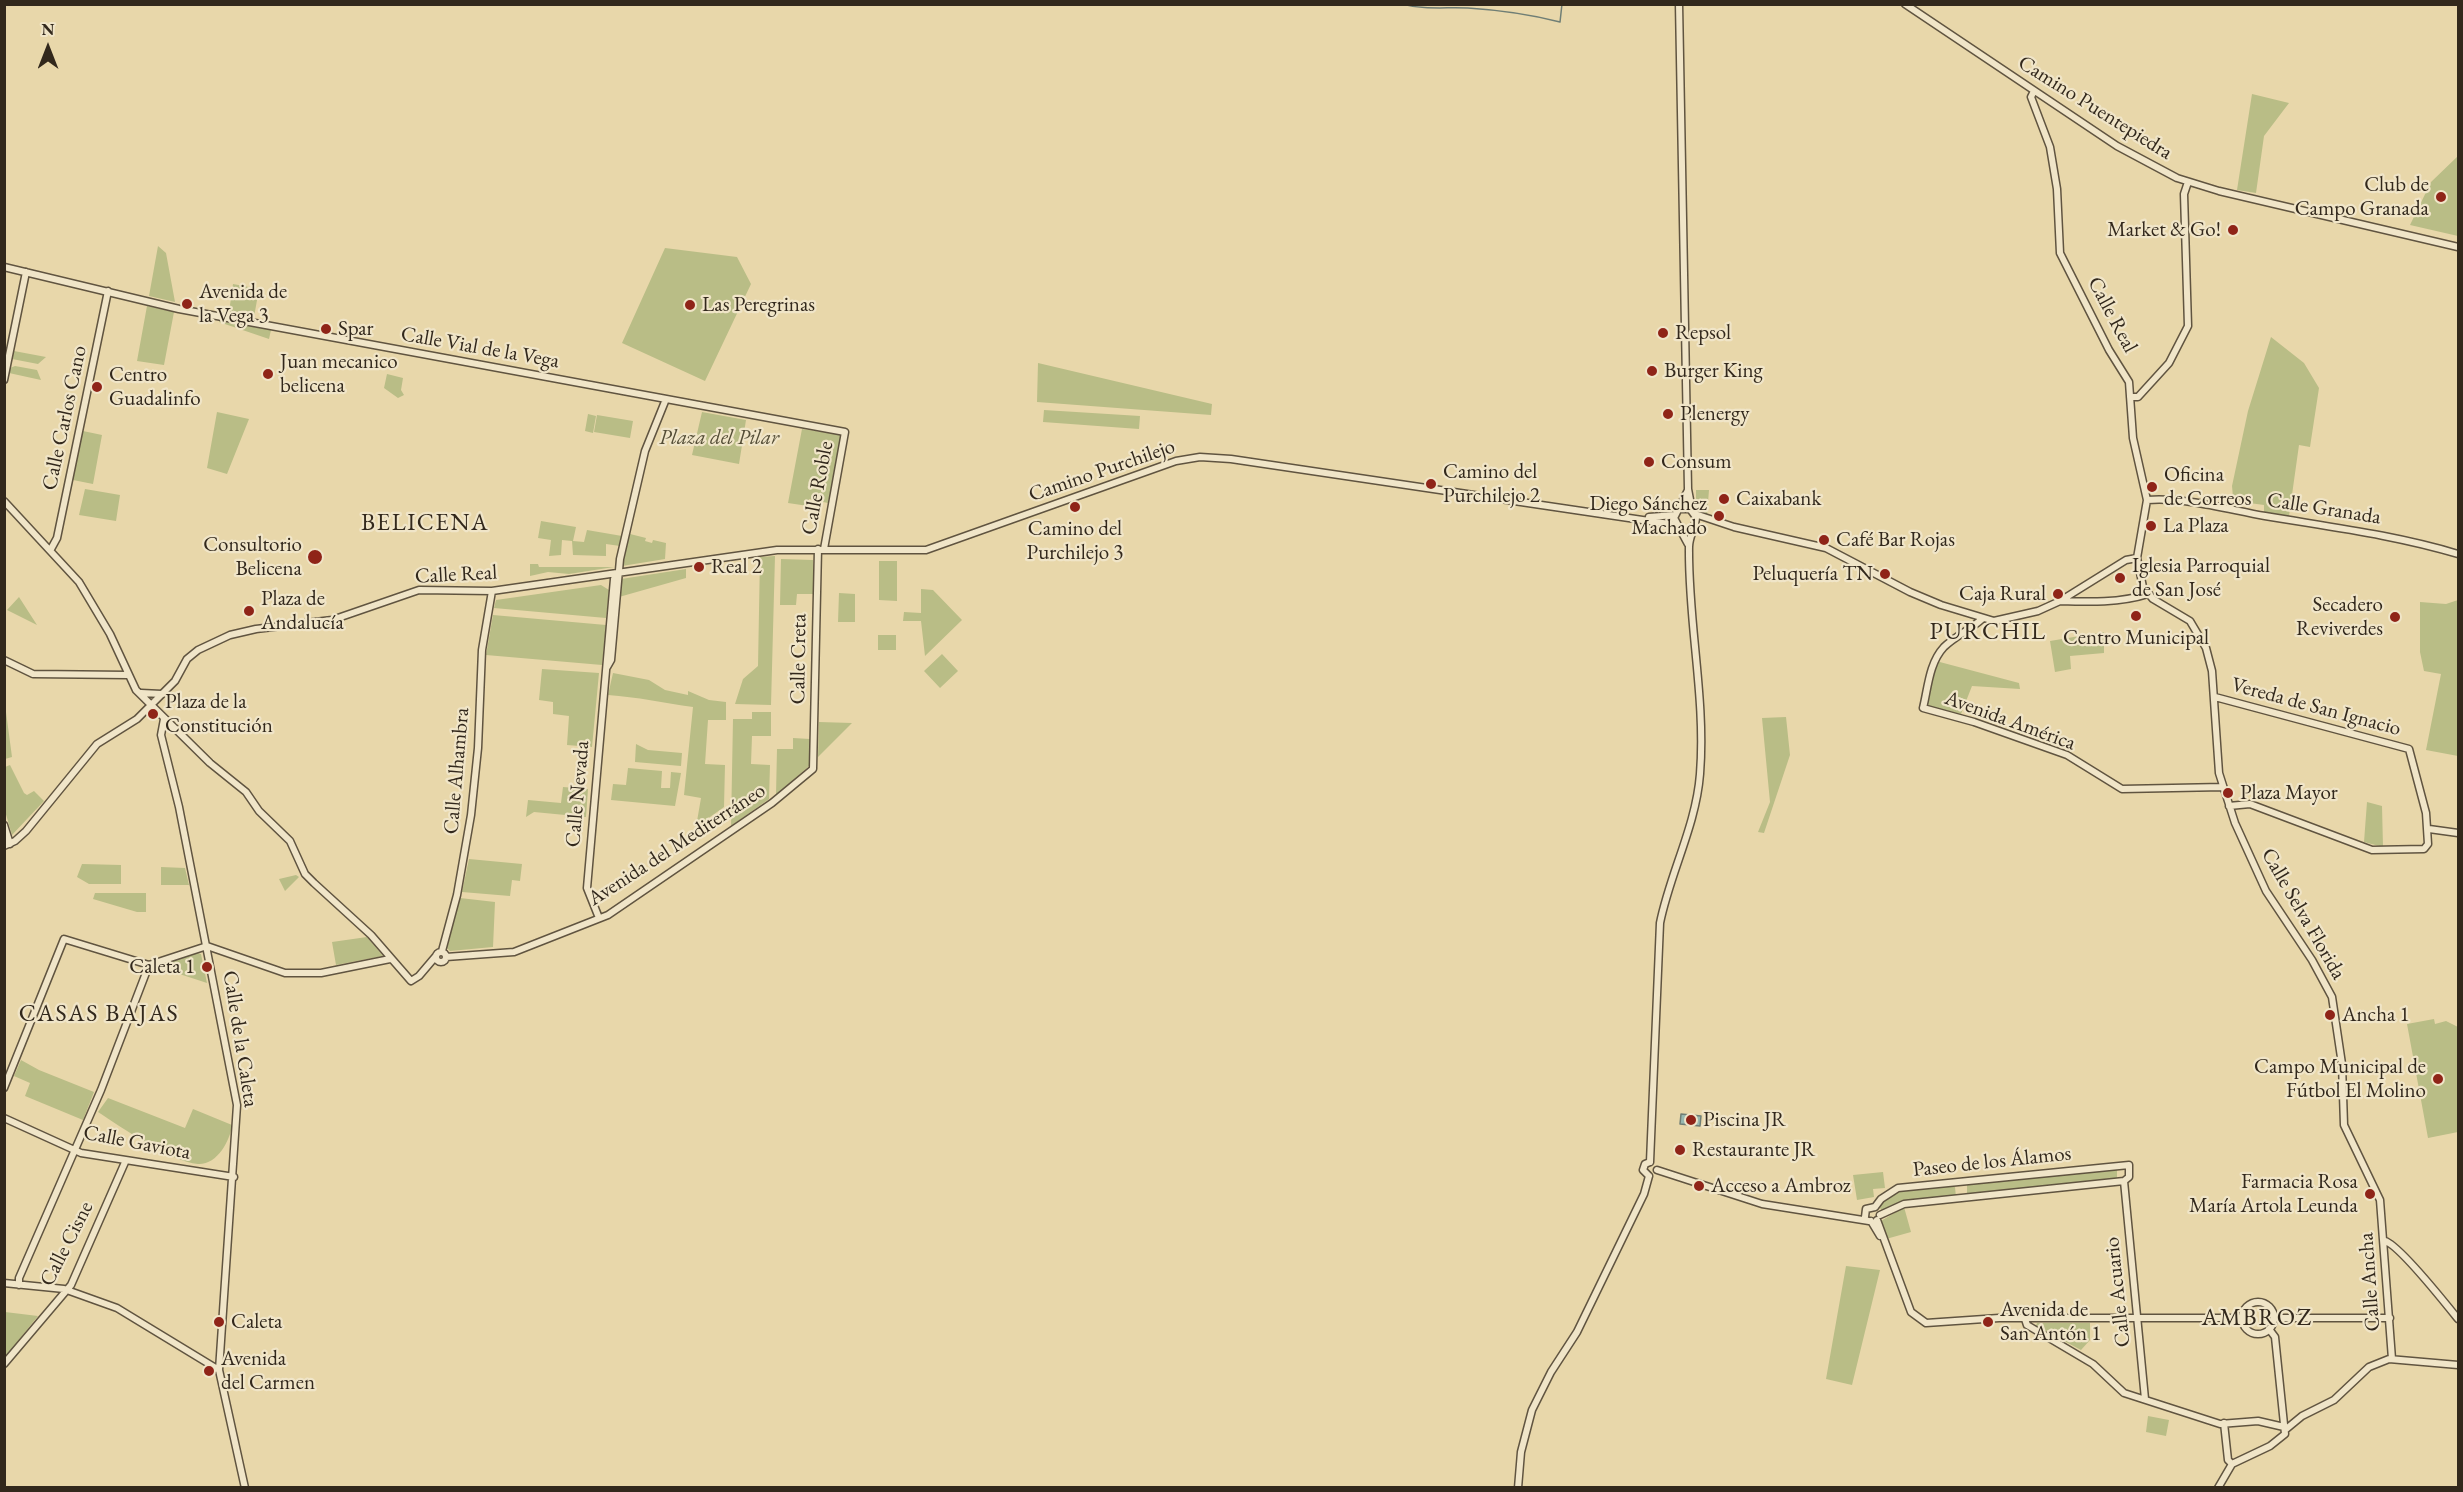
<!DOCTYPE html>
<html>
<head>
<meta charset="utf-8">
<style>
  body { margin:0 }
  #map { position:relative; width:2463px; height:1492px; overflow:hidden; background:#e8d7aa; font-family:"EB Garamond",serif }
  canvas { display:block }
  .frame { position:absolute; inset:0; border:6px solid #32281c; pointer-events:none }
  .north { position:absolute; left:18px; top:18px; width:60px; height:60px; -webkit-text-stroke:4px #f0e5c8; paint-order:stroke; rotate:0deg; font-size:16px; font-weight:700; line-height:24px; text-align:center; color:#32281c }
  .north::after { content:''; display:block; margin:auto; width:21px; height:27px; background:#32281c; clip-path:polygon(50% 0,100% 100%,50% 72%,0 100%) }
</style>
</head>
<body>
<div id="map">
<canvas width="2463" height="1492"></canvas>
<div class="frame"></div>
<div class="north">N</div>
</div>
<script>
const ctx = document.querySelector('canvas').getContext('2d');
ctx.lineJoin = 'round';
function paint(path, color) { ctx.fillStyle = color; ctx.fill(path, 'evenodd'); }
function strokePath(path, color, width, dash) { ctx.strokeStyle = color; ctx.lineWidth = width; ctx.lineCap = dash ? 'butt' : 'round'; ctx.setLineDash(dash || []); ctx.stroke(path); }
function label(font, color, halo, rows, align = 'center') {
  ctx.font = font + ' "EB Garamond",serif'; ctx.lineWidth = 4.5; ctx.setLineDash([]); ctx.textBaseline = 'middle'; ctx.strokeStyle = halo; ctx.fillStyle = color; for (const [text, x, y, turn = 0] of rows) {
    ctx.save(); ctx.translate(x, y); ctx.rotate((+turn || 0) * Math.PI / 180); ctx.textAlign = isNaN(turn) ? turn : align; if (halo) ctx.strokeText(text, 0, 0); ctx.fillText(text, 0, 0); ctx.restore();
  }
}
const green = new Path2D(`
  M2252 94 2289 103 2264 136 2256 193 2237 190Z
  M2458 156V236L2410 225 2431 182Z
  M158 246 166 253 175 302 149 296Z
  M665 248 737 257 751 284 705 381 622 343Z
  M233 284 259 289 254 317 229 312Z
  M147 306 174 312 164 365 137 361Z
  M219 321 271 330 269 339 219 322Z
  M2271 337 2304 363 2319 388 2310 447 2299 445 2289 516 2264 512V505L2242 502 2233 497 2232 486 2248 411Z
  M14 351 46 357 38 364 12 359Z
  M1038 363 1212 404 1211 415 1037 402Z
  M15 366 37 370 41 380 9 373 10 368Z
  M387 374 403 378 401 390 404 395 398 398 384 388Z
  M1044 410 1140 416 1139 429 1043 422Z
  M217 412 249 419 227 474 207 468Z
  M702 412 746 420 739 464 692 455Z
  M588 414 596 416 593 433 585 431Z
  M597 415 633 421 630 438 594 432Z
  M802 429 841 435 828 503 809 499 808 506 788 503Z
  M83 431 102 435 93 484 73 480Z
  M85 489 120 495 116 521 79 515Z
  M1696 490H1709L1707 515 1696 503Z
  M541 521 576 527 573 541 584 542 587 530 622 536 620 546 606 544V556L573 555 572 541 562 540 561 555 549 556 551 540 538 538Z
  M630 534 646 538 645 541 652 543 653 540 666 543 665 559 622 566Z
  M775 556 771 705 735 704 743 679 758 666 760 557Z
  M781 559 813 560V594H797L796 605H780Z
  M879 561H897V601L879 600Z
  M530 564H538L539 567H614L569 574 548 572 530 576Z
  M686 569V578L619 597 621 579Z
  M601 585 609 590 606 618 494 608 496 600Z
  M921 589 933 590 962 620 925 656 921 621H903L904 612 921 613Z
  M839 593 855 594V622H838Z
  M19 597 37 625 7 610Z
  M2458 600V756L2426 750 2441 674 2424 671 2420 652V602L2446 604Z
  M493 615 606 625 602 665 486 655Z
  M2104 632V653L2070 656 2071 669 2055 672 2050 641Z
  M878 635H896V650H878Z
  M942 654 958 671 940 688 924 671Z
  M1936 661 2019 683 2020 689 1972 686 1961 714 1927 706Z
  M542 669 599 673 592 747 567 745 569 716 553 714V702L539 700Z
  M613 673 649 680 665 690 688 695V691L709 700 726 702V720H708L705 764 725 765 724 807 696 827 701 798 684 795 693 707C664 703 637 697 608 695Z
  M6 712 12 757 5 759 4 713Z
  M752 712H771V736H752L751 764 770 765 769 799 731 826 733 719H752Z
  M1786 717 1790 755 1764 833 1758 832 1770 802 1762 718Z
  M819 722 852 723 818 757Z
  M793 738 810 739 809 766 776 795 777 749H793Z
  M636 744 648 750 682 753 681 766 635 762Z
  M10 765 24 793 27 795 34 791 44 801 12 835 5 811V767Z
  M628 768 662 771 661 788H670L671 772 681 773 675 806 611 800 613 784 626 785Z
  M563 787 588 789 586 817 534 812 526 817 528 800 561 803Z
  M2367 802 2382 806 2383 847 2364 842Z
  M469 859 522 864 520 881 512 880 510 896 462 892Z
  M82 864 121 865V884H89L77 877Z
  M161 867 185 868 189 885H161Z
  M296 875 299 877 285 891 279 879Z
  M95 893H146V912H137L93 899Z
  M460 898 495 902 493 947 450 951 447 948Z
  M367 937 383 956 336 965 332 942Z
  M197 953 201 954 207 983 155 966Z
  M2434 1019 2435 1024 2446 1021 2458 1027V1132L2428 1138 2407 1024Z
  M21 1060 39 1070 94 1092 83 1120 25 1096 30 1083 14 1076Z
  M108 1098 185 1128 193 1109 232 1125C230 1141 217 1165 198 1164 171 1162 121 1127 98 1112Z
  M2117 1169V1179L1967 1196V1185L2086 1170Z
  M1883 1172 1885 1188 1873 1189 1874 1197 1857 1200 1853 1175Z
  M1955 1187 1956 1197 1903 1203 1882 1211 1878 1205C1890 1188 1936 1184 1955 1187Z
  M1904 1207 1911 1232 1886 1239 1881 1221Z
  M1846 1266 1880 1270 1852 1385 1826 1379Z
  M5 1312 38 1316 5 1357 4 1312Z
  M2037 1323H2090V1340L2081 1350 2036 1326Z
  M2148 1416 2169 1420 2166 1436 2146 1432Z`);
const water = new Path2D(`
  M1681 1114 1701 1116 1700 1126 1680 1124Z`);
const stream = new Path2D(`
  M1402 4C1424 10 1445 7 1468 8 1499 10 1529 14 1560 22L1562 4`);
const tertiary = new Path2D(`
  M1679 4 1688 489 1692 510
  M1905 4 2117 146 2177 178 2219 191 2458 247
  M2034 91 2031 97 2050 147 2057 189 2060 253 2109 350 2129 382 2133 438 2147 500 2137 558 2143 587 2153 599 2190 621 2206 648 2212 671 2219 773 2235 823 2266 891 2312 960 2332 997 2342 1064 2344 1125 2380 1200 2392 1359
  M4 267 179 309 845 432 824 549
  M4 380 26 272
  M2130 397H2138L2169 363 2188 326 2184 194 2188 182
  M1688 490 1674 518 1688 544
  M2147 500C2185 497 2226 509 2265 516 2330 527 2395 535 2458 554
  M4 501 79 582 110 634 136 690 210 763 246 792 259 811 290 841 305 874 314 883 371 935 411 981 419 976 436 956
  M1695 514 1734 527 1826 548 1910 592 1941 605 1994 621 2038 611 2060 601 2126 560 2137 558
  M1649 517 1675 515
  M51 549 57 538 108 291
  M2060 601C2089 602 2120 603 2148 594
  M1982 619C1970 630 1955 636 1944 647 1929 663 1928 688 1923 708L1974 722 2067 755 2122 789 2223 787
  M4 660 33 674 128 675
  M607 667 611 660 620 559 645 451 666 399
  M141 693 162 694
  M2215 697 2409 749 2426 813 2428 844 2424 849 2372 850 2250 804 2229 806
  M164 719 161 735 179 807 237 1105 219 1370 245 1488
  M4 825 10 844
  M2429 829 2458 833
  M4 846 15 841 26 831 97 744 137 719 175 681 187 659 198 650 230 635 256 629 332 620 419 590 492 591 777 550H926L1176 461 1200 457 1231 459 1676 525
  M599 918 587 888 614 579 618 573
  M442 951 457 895 471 815 478 748 482 650 492 591
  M436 957a5 5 0 1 1 10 0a5 5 0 1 1-10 0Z
  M446 957 514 952 608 915 772 803 813 769 818 549
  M4 1088 64 939 149 965 207 946 285 973H321L390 959
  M4 1118 81 1153 234 1177
  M1650 1162 1660 923C1670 873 1696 826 1700 774 1706 699 1688 623 1689 547 1689 536 1696 527 1696 517L1690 509H1681
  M1657 1170 1762 1204 1869 1221
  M1649 1176 1643 1170 1645 1164 1650 1162
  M2124 1181 2145 1399
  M1875 1207 1881 1199 1898 1188 2129 1165V1177L2124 1181 1904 1204 1880 1215
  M1865 1217 1866 1209 1875 1207
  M1877 1220 1911 1312 1926 1323 1999 1318H2241
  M1871 1221 1880 1236
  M2385 1241C2399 1245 2446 1304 2458 1319
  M4 1283 64 1289 117 1308 219 1370
  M19 1285V1278L101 1090 149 965
  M2242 1318a16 16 0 1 1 32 0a16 16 0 1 1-32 0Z
  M2274 1318H2390
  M2025 1319 2027 1325 2093 1364 2124 1393 2220 1424 2258 1421 2284 1427
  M4 1364 71 1285 126 1160
  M2224 1423 2228 1460 2232 1464
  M2285 1430 2302 1416 2334 1400 2369 1367 2389 1359 2458 1365
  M2232 1464 2270 1446 2285 1434 2275 1337 2269 1329
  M1518 1488 1521 1452 1532 1410 1551 1372 1577 1332 1644 1194 1649 1176
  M2218 1488 2232 1464`);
const markers = [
  [2441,197,6,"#8f2418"],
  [2233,230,6,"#8f2418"],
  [187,304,6,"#8f2418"],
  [690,305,6,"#8f2418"],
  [326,329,6,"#8f2418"],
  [1663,333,6,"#8f2418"],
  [1652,371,6,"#8f2418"],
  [268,374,6,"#8f2418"],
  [97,387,6,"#8f2418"],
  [1668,414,6,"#8f2418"],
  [1649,462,6,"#8f2418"],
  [1431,484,6,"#8f2418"],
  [2152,487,6,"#8f2418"],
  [1724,499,6,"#8f2418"],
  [1075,507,6,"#8f2418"],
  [1719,516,6,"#8f2418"],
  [2151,526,6,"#8f2418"],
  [1824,540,6,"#8f2418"],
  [315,557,8,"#8f2418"],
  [699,567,6,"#8f2418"],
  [1885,574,6,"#8f2418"],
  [2120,578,6,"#8f2418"],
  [2058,594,6,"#8f2418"],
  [249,611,6,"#8f2418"],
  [2136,616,6,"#8f2418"],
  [2395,617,6,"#8f2418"],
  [153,714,6,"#8f2418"],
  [2228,793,6,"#8f2418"],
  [207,967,6,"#8f2418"],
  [2330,1015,6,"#8f2418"],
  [2438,1079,6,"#8f2418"],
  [1691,1120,6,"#8f2418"],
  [1680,1150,6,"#8f2418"],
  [1699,1186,6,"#8f2418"],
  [2370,1194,6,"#8f2418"],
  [219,1322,6,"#8f2418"],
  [1988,1322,6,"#8f2418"],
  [209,1371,6,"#8f2418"]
];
const streetNames = [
  ["Camino Puentepiedra",2095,108,32],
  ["Calle Real",2112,315,62],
  ["Calle Vial de la Vega",480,348,10],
  ["Calle Carlos Cano",65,418,-78],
  ["Camino Purchilejo",1102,471,-19],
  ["Calle Roble",818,488,-79],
  ["Calle Granada",2324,509,9],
  ["Calle Real",456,575,-3],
  ["Calle Creta",799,659,-89],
  ["Vereda de San Ignacio",2316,707,15],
  ["Avenida América",2010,721,20],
  ["Calle Alhambra",457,771,-85],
  ["Calle Nevada",578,794,-85],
  ["Avenida del Mediterráneo",677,845,-33],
  ["Calle Selva Florida",2303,914,60],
  ["Calle de la Caleta",240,1039,81],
  ["Calle Gaviota",137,1143,11],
  ["Paseo de los Álamos",1992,1162,-6],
  ["Calle Cisne",67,1244,-63],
  ["Calle Ancha",2370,1282,-94],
  ["Calle Acuario",2118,1292,-96]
];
const poiNames = [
  ["Club de",2429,185,"right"],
  ["Campo Granada",2429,209,"right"],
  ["Market & Go!",2221,230,"right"],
  ["Avenida de",199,292],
  ["la Vega 3",199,316],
  ["Las Peregrinas",702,305],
  ["Spar",338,329],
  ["Repsol",1675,333],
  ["Juan mecanico",280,362],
  ["belicena",280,386],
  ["Burger King",1664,371],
  ["Centro",109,375],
  ["Guadalinfo",109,399],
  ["Plenergy",1680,414],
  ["Consum",1661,462],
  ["Camino del",1443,472],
  ["Purchilejo 2",1443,496],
  ["Oficina",2164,475],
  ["de Correos",2164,499],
  ["Caixabank",1736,499],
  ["Diego Sánchez",1707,504,"right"],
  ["Machado",1707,528,"right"],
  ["La Plaza",2163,526],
  ["Camino del",1075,529,"center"],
  ["Purchilejo 3",1075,553,"center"],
  ["Café Bar Rojas",1836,540],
  ["Consultorio",302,545,"right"],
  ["Belicena",302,569,"right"],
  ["Iglesia Parroquial",2132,566],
  ["de San José",2132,590],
  ["Real 2",711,567],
  ["Peluquería TN",1873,574,"right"],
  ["Caja Rural",2046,594,"right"],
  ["Plaza de",261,599],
  ["Andalucía",261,623],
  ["Secadero",2383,605,"right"],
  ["Reviverdes",2383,629,"right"],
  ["Centro Municipal",2136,638,"center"],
  ["Plaza de la",165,702],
  ["Constitución",165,726],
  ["Plaza Mayor",2240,793],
  ["Caleta 1",195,967,"right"],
  ["Ancha 1",2342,1015],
  ["Campo Municipal de",2426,1067,"right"],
  ["Fútbol El Molino",2426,1091,"right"],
  ["Piscina JR",1703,1120],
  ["Restaurante JR",1692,1150],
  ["Farmacia Rosa",2358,1182,"right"],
  ["María Artola Leunda",2358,1206,"right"],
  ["Acceso a Ambroz",1711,1186],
  ["Avenida de",2000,1310],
  ["San Antón 1",2000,1334],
  ["Caleta",231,1322],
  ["Avenida",221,1359],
  ["del Carmen",221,1383]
];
const parkNames = [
  ["Plaza del Pilar",719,438]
];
const quarterNames = [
  ["BELICENA",425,523],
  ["PURCHIL",1988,632],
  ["CASAS BAJAS",99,1014],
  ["AMBROZ",2257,1318]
];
paint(green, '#b9bd86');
paint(water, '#98b8b0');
strokePath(water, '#6f7e75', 1.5);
strokePath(stream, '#6f7e75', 1.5);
strokePath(tertiary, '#605440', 9);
strokePath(tertiary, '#f0e5c8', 6);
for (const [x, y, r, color] of markers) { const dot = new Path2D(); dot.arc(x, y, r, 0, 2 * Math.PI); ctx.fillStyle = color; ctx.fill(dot); strokePath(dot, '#f0e5c8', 2); }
label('21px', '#32281c', '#f0e5c8', streetNames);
label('21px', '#32281c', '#f0e5c8', poiNames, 'left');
label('italic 21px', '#544d36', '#f0e5c8', parkNames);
ctx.letterSpacing = '1.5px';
label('24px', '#32281c', '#f0e5c8', quarterNames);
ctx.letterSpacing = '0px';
</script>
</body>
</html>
